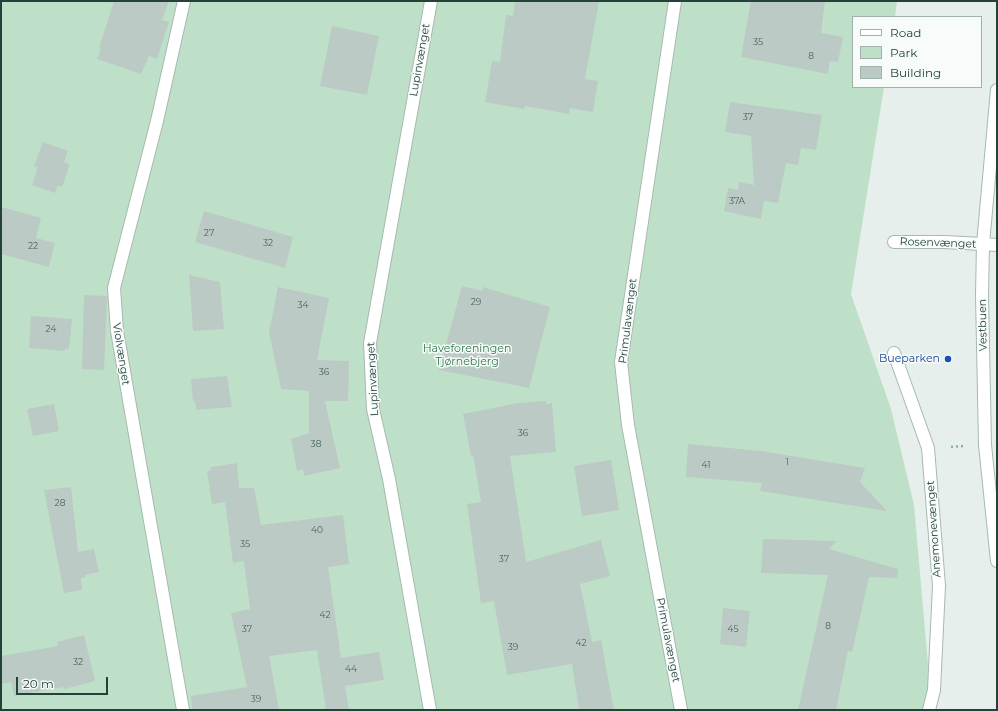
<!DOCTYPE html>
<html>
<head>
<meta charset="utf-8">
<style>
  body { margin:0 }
  #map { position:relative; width:998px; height:711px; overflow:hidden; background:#e6efeb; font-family:Montserrat,sans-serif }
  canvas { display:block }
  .frame { position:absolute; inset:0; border:2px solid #24423a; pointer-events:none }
  .legend { position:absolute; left:852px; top:16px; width:130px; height:72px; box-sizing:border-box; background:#f7fbf9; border:1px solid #a3b1ad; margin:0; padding:5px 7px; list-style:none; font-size:12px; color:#24423a }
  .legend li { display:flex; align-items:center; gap:8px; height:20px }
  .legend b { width:20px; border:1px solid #a3b1ad }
  .scale { position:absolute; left:16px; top:677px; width:92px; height:18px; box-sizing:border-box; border:2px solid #24423a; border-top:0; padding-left:5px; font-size:12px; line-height:14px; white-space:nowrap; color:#24423a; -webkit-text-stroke:3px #f7fbf9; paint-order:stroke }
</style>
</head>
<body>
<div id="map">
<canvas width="998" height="711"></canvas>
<div class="frame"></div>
<ul class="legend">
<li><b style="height:5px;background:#fff"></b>Road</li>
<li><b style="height:11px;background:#bfe0c8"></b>Park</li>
<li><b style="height:11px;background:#bbcac4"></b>Building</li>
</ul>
<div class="scale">20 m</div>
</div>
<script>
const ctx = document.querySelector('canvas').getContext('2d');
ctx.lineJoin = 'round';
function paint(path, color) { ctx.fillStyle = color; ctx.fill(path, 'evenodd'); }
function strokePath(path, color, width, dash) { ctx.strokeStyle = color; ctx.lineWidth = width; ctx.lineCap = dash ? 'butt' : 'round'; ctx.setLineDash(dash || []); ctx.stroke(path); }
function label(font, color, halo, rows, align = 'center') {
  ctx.font = font + ' Montserrat,sans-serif'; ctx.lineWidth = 3; ctx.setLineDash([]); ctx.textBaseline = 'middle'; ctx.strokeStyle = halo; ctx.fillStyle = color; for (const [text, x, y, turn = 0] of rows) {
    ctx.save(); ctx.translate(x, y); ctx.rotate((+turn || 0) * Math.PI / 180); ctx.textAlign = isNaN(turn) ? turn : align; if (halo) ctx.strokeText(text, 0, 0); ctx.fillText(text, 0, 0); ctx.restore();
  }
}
const green = new Path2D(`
  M1 1H897L895 17H853V87H884L851 294 891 409 914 505 932 710H1Z`);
const building = new Path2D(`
  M114 1H169L162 20 169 22 157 59 149 56 141 74 97 59 101 48H99Z
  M515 1H599L585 79 598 81 593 112 570 108 569 114 525 106 524 109 485 102 492 61 500 62 506 15 513 16Z
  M751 1H825L821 33 843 37 838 62 830 61 828 74 741 57Z
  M332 26 379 36 367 95 320 86Z
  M730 102 822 115 816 150 801 148 798 165 786 163 778 203 764 201 761 219 724 211 728 188 738 190 739 182 754 185 751 136 725 132Z
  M43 142 68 151 64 162 70 164 62 187 58 185 55 193 32 185 38 167 34 166Z
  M1 207 41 218 36 238 55 243 49 267 1 254Z
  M204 211 293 237 285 268 195 242Z
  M189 275 220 282 224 329 193 331Z
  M462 286 482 291 483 287 550 307 529 388 439 370Z
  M278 287 329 298 317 360 349 361 348 401H325L340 468 304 476 303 469 297 471 291 439 309 433V391L281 389 269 332Z
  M84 295 107 296 104 370 82 369Z
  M31 316 72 319 69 349H65V351L29 348Z
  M227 376 232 407 196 410 195 401H193L191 379Z
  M546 401V404L552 403 556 452 510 456 526 562 601 540 610 576 580 584 592 642 601 640 614 710H579L572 664 507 675 494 601 481 603 467 504 481 502 473 455 471 456 463 414 518 403Z
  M54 404 59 431 33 436 27 409Z
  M688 444 761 451 865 468 860 482 887 511 760 491 762 483 686 477Z
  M611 460 619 510 582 516 574 466Z
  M237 463 239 488H254L261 525 343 515 349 564 328 567 341 658 379 652 384 680 345 686 349 710H326L317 650 269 656 279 710H192L191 696 247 687 231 613 250 609 244 561 233 563 225 502 212 504 207 471 211 470V467Z
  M71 487 78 552 94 549 99 572 85 575 86 577 81 578 82 590 64 593 44 490Z
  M763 539 837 541 829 549 898 569 897 578 869 577 852 652 848 651 836 710H798L828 575 761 573Z
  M723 608 750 611 746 647 720 644Z
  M84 635 95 681 64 689 63 687 14 696 11 682 1 684V656L58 646 57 642Z`);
const path = new Path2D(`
  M951 447 964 446`);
const lane = new Path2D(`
  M675 1 621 362 628 425 681 710
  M894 353 928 448 939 586 934 690 929 710
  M183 710 117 331 114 288 157 121 184 1
  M430 710 389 479 373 409 370 343 431 1`);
const street = new Path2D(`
  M894 242H944L983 244`);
const secondary = new Path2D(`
  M997 90 983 244 982 295 985 445 997 561
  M983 244 997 245`);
const markers = [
  [948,359,4,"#1a4fb4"]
];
const numberNames = [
  ["35",758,42],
  ["8",811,56],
  ["37",748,117],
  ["37A",737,201],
  ["27",209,233],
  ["32",268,243],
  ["22",33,246],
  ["29",476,302],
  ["34",303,305],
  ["24",51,329],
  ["36",324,372],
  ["36",523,433],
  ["38",316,444],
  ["1",787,462],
  ["41",706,465],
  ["28",60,503],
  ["40",317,530],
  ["35",245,544],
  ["37",504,559],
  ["42",325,615],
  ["8",828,626],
  ["37",247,629],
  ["45",733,629],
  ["42",581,643],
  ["39",513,647],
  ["32",78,662],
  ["44",351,669],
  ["39",256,699]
];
const streetNames = [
  ["Lupinvænget",420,60,-80],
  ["Rosenvænget",938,243,2],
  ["Primulavænget",628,321,-83],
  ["Vestbuen",983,325,-91],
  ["Violvænget",121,354,81],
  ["Lupinvænget",373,379,-93],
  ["Anemonevænget",934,529,-94],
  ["Primulavænget",668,640,79]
];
const parkNames = [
  ["Haveforeningen",467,349],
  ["Tjørnebjerg",467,362]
];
const transitNames = [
  ["Bueparken",940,359]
];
paint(green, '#bfe0c8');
paint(building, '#bbcac4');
strokePath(lane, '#a8b8b2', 14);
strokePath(street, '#a8b8b2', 14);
strokePath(secondary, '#a4bbb3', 14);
strokePath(path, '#86b3a5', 2.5, [2, 3]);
strokePath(lane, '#fff', 12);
strokePath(street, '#fff', 12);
strokePath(secondary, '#fff', 12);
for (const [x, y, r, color] of markers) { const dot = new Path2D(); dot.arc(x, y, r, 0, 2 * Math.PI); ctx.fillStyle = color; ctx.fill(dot); strokePath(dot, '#f7fbf9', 1.5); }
label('9px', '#4a645c', null, numberNames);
label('11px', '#24423a', '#f7fbf9', streetNames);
label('11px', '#2d7a4b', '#f7fbf9', parkNames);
label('11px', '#164399', '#f7fbf9', transitNames, 'right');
</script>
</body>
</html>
